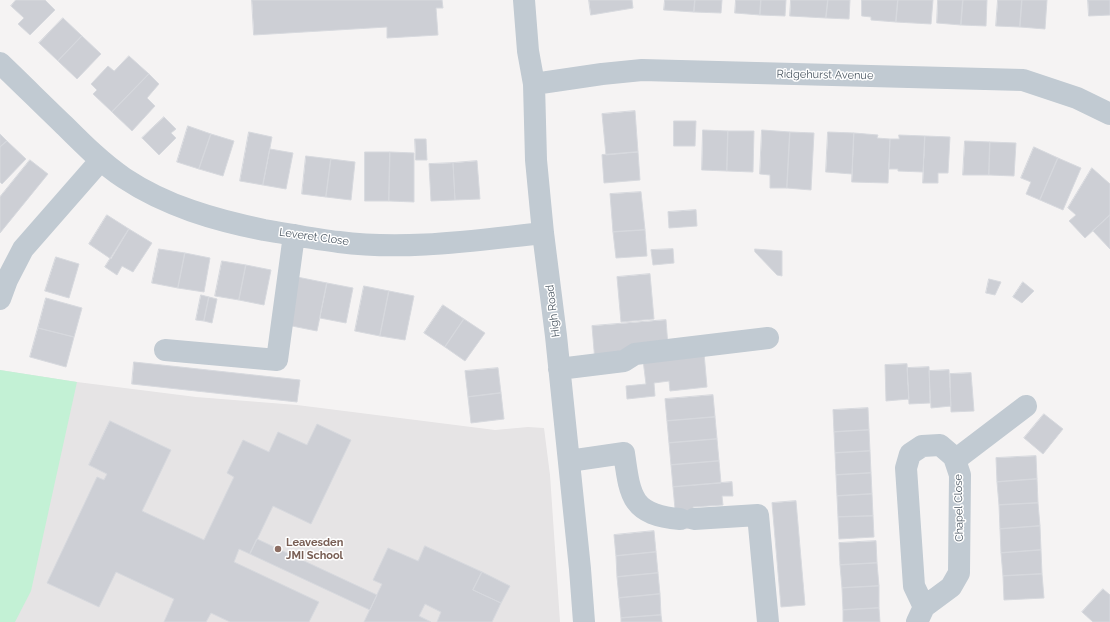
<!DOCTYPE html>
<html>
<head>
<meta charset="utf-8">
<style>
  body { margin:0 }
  canvas { display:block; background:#f5f3f3 }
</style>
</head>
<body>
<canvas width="1110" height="622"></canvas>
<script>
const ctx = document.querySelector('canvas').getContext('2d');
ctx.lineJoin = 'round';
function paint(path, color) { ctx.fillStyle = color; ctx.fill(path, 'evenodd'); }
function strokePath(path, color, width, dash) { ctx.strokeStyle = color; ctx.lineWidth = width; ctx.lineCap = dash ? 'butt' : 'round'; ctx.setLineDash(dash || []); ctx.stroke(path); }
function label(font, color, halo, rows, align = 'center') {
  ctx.font = font + ' Raleway,sans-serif'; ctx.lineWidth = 3; ctx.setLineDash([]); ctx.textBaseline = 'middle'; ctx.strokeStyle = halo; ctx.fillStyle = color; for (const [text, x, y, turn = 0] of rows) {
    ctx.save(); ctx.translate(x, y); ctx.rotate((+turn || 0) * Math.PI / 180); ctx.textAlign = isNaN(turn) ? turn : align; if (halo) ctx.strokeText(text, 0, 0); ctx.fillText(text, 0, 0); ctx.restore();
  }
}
const education = new Path2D(`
  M0 370 77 382 196 397 297 405 495 430 528 427 544 428 550 475 560 622H0Z`);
const green = new Path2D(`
  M0 370 77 382 31 591 15 622H0Z`);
const building = new Path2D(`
  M16 0H45L55 10 30 35 18 24 24 18 11 6Z
  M252 0H442L443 8H436L438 35 387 38V27L254 35Z
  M589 0H632L633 8 591 15Z
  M665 0H695L694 12 664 10Z
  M695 0H722L721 13 694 12Z
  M736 0H761L760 15 735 13Z
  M761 0H786L785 16 760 15Z
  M791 0H828L826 18 790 16Z
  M828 0H850L849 19 826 18Z
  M862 0H898L896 22 871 20V17L862 16Z
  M898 0H933L931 24 896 22Z
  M938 0H963L961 25 937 23Z
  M963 0H987L986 26 961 25Z
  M998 0H1022L1020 27 996 26Z
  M1022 0H1047L1045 29 1020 27Z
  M1088 0H1110V15L1089 16Z
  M63 18 82 36 58 61 39 43Z
  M82 36 101 54 77 79 58 61Z
  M129 56 149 74 112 112 93 94 97 90 91 84 108 66 114 71Z
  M149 74 159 84 147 98 155 106 132 131 112 112Z
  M635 111 638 152 606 155 602 114Z
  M164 117 176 129 171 133 176 138 159 155 142 138Z
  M674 121H696L695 146H674Z
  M188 126 211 134 199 169 177 162Z
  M703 130 728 131 727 171 702 170Z
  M762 130 790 132 787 188H770V175L760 174Z
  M728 131H754L753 172 727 171Z
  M249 132 272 137 263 185 240 181Z
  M790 132 814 133 811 190 787 188Z
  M828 132 854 133 852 174 826 172Z
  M854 133 878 135 877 138 890 139 888 183 852 182Z
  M0 134 7 141 0 147Z
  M211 134 234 141 223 176 199 169Z
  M899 135 925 136 923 172 898 171V169H889L890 139H899Z
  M925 136 950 137 948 173H938V183H923Z
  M415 139H426L427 160H416Z
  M7 141 26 159 2 184 0 182V147Z
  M965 141 990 142 989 175H963Z
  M990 142 1016 143 1014 176 989 175Z
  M1034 147 1058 158 1040 200 1026 194 1031 182 1021 178Z
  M270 149 293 153 286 189 263 185Z
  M365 152H390L389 201H365Z
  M390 152 414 153V202L389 201Z
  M638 152 640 180 604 183 602 155Z
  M306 156 331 159 326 197 302 194Z
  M1058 158 1081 168 1063 210 1040 200Z
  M331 159 355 162 351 200 326 197Z
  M30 160 48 174 0 233V197Z
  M477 161 480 199 455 200 453 163Z
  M453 163 455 200 431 201 429 164Z
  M1092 168 1110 184V215L1085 238 1069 221 1076 215 1068 208Z
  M641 192 645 230 613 232 610 194Z
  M696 210 697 226 669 228 668 212Z
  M107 215 129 229 111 259 89 244Z
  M1110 215V249L1093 231Z
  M129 229 152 243 133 272 122 266 117 275 105 267Z
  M645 230 647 256 616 258 613 232Z
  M159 249 185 253 178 288 152 283Z
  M673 249 674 263 653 265 651 250Z
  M755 249 782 251V276L777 275 755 252Z
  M185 253 210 258 204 292 178 288Z
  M56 257 79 264 69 298 45 291Z
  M222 261 246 265 239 300 215 296Z
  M246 265 271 270 264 305 239 300Z
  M650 274 654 319 621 322 617 277Z
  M297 277 327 283 317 331 287 325Z
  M989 279 1001 282 995 295 986 293Z
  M1023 282 1034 291 1022 303 1013 297Z
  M327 283 353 288 346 323 320 318Z
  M364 286 389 291 380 336 355 331Z
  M389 291 414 296 405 340 380 336Z
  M201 295 209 297 204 321 196 320Z
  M209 297 217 299 212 323 204 321Z
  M46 298 82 308 74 337 38 328Z
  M443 305 464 319 445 347 424 333Z
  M464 319 485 333 465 361 445 347Z
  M666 320 668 346 595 362 592 326Z
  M38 328 74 337 66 367 30 357Z
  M704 353 707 387 670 391 669 381 654 383 655 396 627 399 626 386 646 384 643 360Z
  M134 362 300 380 297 402 132 384Z
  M907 364 909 399 886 401 885 365Z
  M929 367 930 403 909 404 907 368Z
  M498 368 501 393 468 397 465 371Z
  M949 370 951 406 931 408 929 371Z
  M971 373 974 411 951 412 950 374Z
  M501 393 504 419 471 423 468 397Z
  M713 395 715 417 667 421 665 399Z
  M868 408 869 430 834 432 833 410Z
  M1044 414 1063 429 1043 454 1024 438Z
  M715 417 717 439 669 443 667 421Z
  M110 421 171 450 142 511 204 540 234 477 227 473 243 440 269 452 278 432 307 445 317 424 351 440 311 524 273 506 250 554 239 549 234 562 319 602 309 622H230L211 613 206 622H164L174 599 116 572 99 607 47 583 97 477 104 480 107 474 89 465Z
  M869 430 870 451 835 453 834 432Z
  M717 439 719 461 671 465 669 443Z
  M870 451 871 473 836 475 835 453Z
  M1036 456 1037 479 997 482 996 458Z
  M719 461 721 483 673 487 671 465Z
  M871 473 872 494 837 496 836 475Z
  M1037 479 1038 503 999 505 997 482Z
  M732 482 733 496H722L723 505 693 507 694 528 681 529 675 509 673 487Z
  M872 494 873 516 838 517 837 496Z
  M796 501 805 605 781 607 772 503Z
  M1038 503 1040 526 1000 529 999 505Z
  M873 516 874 537 839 539 838 517Z
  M1040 526 1041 550 1001 553 1000 529Z
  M654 531 656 552 616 556 614 535Z
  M257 539 377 595 370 610 250 554Z
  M876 541 877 563 840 565 839 543Z
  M425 546 482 572 473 590 501 603 492 622H437L441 612 425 604 419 616 431 622H364L382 584 373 580 388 548 418 561Z
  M1041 550 1042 574 1003 576 1001 553Z
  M656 552 658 573 617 577 616 556Z
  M877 563 879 586 842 588 840 565Z
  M482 572 510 586 501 603 473 590Z
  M658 573 660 594 619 598 617 577Z
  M1042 574 1044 598 1004 600 1003 576Z
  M879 586V608L843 610 842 588Z
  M1103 589 1110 595V622H1093L1082 612Z
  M660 594 661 615 621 618 619 598Z
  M879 608 880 622H843V610Z
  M661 615 662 622H621V618Z`);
const minor = new Path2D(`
  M524 0 528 51 534 84 536 160 543 233 556 336 580 569 584 622
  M0 63C22 84 43 105 65 126 84 145 102 163 124 178 166 206 215 220 264 230 289 234 314 239 339 242 407 251 476 240 543 233
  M534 84 602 74 642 70 1023 80 1077 98 1110 114
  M0 299 7 280 23 249 100 161
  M165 350 277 360 294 235
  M559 369 624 361 635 354 768 338
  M955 460 1026 406
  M569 461 624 453C630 496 631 515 680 519
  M694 519 758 515 768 622
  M917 622 924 607 951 587 959 573 960 475 954 457 940 445 922 446 910 454 906 468 914 586 924 607`);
const markers = [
  [278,549,4,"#8d6e63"]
];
const streetNames = [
  ["Ridgehurst Avenue",825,75,1],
  ["Leveret Close",314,237,8],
  ["High Road",553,311,-97],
  ["Chapel Close",959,508,-91]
];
const educationNames = [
  ["Leavesden",286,543],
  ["JMI School",286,556]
];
paint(education, '#e6e4e5');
paint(green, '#c3f1d5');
paint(building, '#cdcfd5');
strokePath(building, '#d7d9de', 1);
strokePath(minor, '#c1cad2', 22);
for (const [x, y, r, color] of markers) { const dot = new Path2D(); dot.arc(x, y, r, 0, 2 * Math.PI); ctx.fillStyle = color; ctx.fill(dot); strokePath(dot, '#fff', 1.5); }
label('11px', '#4a5661', '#fff', streetNames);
label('bold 11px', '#785e54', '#fff', educationNames, 'left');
</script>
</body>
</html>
